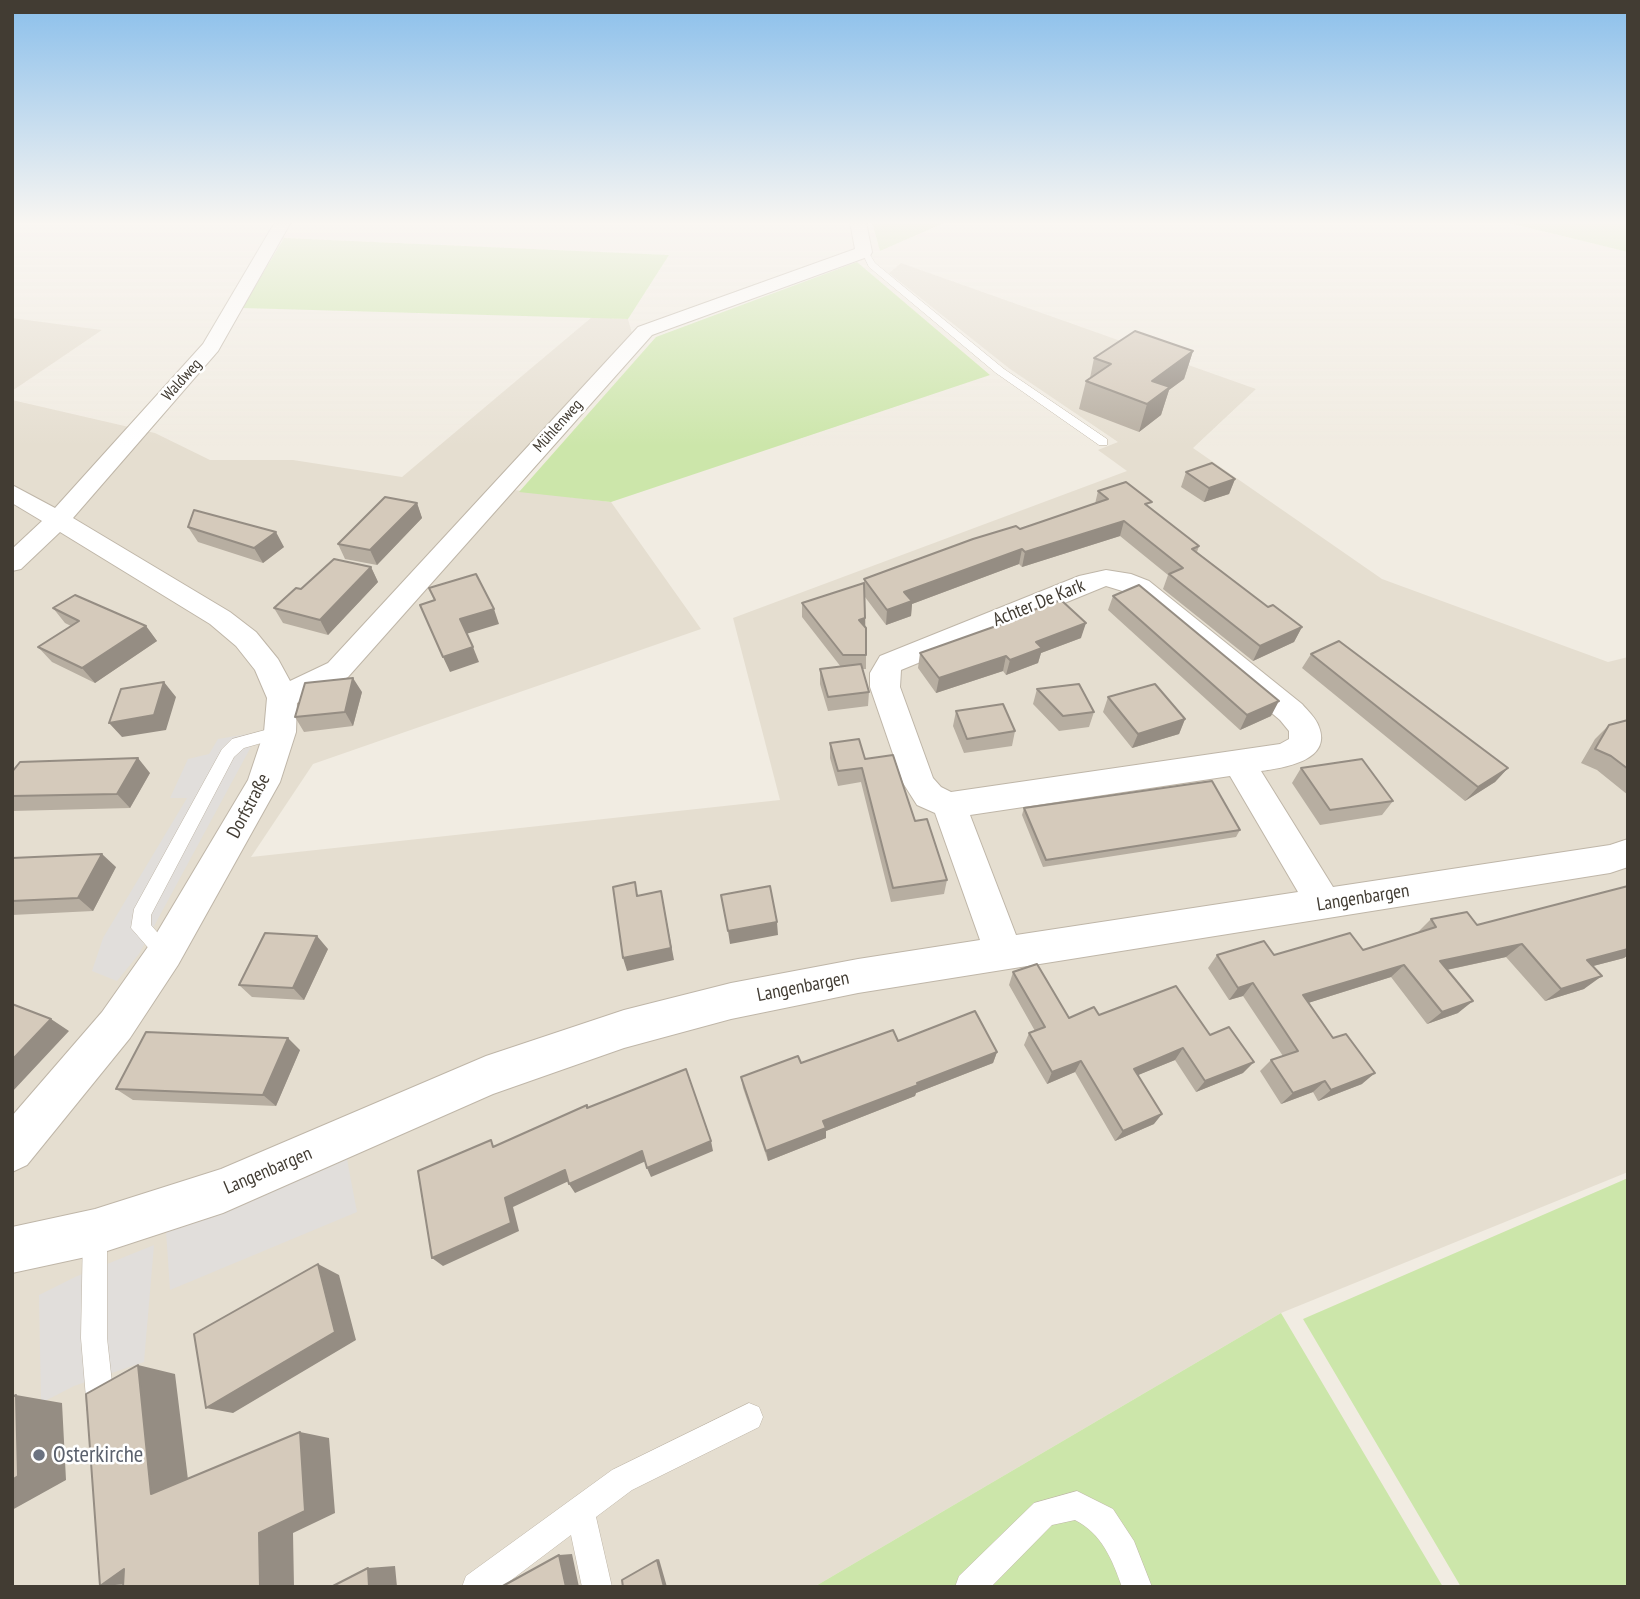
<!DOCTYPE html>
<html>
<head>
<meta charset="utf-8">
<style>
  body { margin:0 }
  #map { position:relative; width:1640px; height:1599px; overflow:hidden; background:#f1ece2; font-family:"PT Sans Narrow",sans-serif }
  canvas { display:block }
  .frame { position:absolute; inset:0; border:14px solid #423c33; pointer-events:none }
</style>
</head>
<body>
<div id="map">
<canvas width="1640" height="1599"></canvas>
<div class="frame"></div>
</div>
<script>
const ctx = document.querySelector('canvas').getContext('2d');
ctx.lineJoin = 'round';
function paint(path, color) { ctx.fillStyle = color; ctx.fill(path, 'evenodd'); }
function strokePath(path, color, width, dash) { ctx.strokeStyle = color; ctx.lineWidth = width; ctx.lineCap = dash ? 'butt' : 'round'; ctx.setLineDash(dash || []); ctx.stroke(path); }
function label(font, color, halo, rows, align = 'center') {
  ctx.font = font + ' "PT Sans Narrow",sans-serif'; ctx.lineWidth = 5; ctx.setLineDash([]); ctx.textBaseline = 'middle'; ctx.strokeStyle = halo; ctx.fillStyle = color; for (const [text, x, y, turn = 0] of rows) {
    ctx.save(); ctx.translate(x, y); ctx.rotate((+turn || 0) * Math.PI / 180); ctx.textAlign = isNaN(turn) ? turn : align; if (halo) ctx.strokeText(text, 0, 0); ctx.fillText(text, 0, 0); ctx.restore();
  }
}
const residential = new Path2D(`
  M901 263 1256 389 1193 448 1382 579 1608 662 1628 657V1172L1281 1313 814 1587H12V400L155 433 210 460H293L402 477 592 317 628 319 632 333 490 487 611 502 701 629 313 764 251 857 780 800 733 618 1127 471 1098 450 1118 442 1010 369 889 273Z
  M12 318 102 330 12 391Z`);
const green = new Path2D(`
  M872 222H946L880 251Z
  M1505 222H1628V252Z
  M284 238 669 255 628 319 242 308Z
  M857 262 990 375 611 502 519 492 656 337Z
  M1628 1178V1587H1461L1303 1319Z
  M1281 1313 1443 1587H814Z`);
const parking = new Path2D(`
  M259 732 139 954 117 981 92 971 103 938 187 798H170L188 759 209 754 218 739Z
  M346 1154 357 1212 170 1290 166 1231Z
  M154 1245 144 1362 74 1386 41 1403 39 1295 75 1277Z`);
const lane = new Path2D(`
  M861 250H867L875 263 1004 369 1107 439V445H1099L996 373 869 267Z
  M280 726 286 728 288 732 286 736 244 748 234 757 151 915V925L175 953 172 959 165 962 158 959 131 928 134 909 222 749 232 739Z
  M95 1220 104 1223 107 1232V1338L115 1410 111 1420 101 1424 91 1420 87 1410 81 1338 83 1232 86 1223Z
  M749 1403 759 1407 763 1417 759 1427 632 1490 596 1517 612 1587H582L571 1535 502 1587H462L466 1576 612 1470Z
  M1077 1491 1113 1509 1134 1541 1152 1587H1122C1112 1559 1102 1534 1075 1520L1052 1525 991 1587H955L959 1576 1034 1503Z`);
const street = new Path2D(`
  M275 222H291L218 351 73 518 230 612 256 632 278 659 290 681 328 663 638 327 855 249 850 222H866L872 252 870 256 652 335 348 677 297 703 296 732 280 782 178 965 130 1038 27 1165 12 1172V1116L102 1012 152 941 248 780 264 732 267 698 255 670 236 646 210 624 60 532 21 569 12 571V549L42 521 12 503V485L55 508 203 344Z
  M1106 570 1131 574 1149 581 1302 704C1308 711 1316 718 1319 727 1332 761 1283 768 1261 771L1333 887 1610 845 1628 839V867L1610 873 858 993 731 1019 624 1048 493 1094 223 1213 95 1255 12 1273V1227L95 1209 221 1169 486 1056 624 1010 731 983 858 959 980 940 935 813 917 805 903 783 870 687V673L880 656 1079 576ZM1106 586 1129 593 1280 720 1289 731V739L1280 744 951 792 941 787 933 778 900 687 901 670ZM1230 776 1298 892 1016 935 970 815Z`);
const wall = new Path2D(`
  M1193 351 1184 379 1169 390 1161 415 1139 432 1079 409 1086 381 1090 378 1094 358Z
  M1186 472 1235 479 1229 494 1204 502 1181 487Z
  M1098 491 1150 508 1199 546 1197 552 1268 607 1302 627 1294 642 1253 661 1163 589 1168 575 1120 536 1022 567 1019 564 912 604 911 616 886 625 865 597 866 655V669H863L869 692 868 706 828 711 820 684V669L841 667 802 617V603L864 583V579L1095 504Z
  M417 503 422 518 377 565 345 559 338 544Z
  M188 527 284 547 263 563 198 542Z
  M371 567 378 582 328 635 283 623 274 608 301 589Z
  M1113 596 1271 716 1240 730 1108 610Z
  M53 608 146 626 157 641 95 683 52 662 38 647 71 626 65 623Z
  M1028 612 1081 638 1041 653 1038 663 1006 675 1003 671 936 693 918 668 920 653 1027 616Z
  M1311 654 1508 768 1495 782 1465 801 1302 668Z
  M1037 689 1094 712 1089 727 1059 731 1033 704Z
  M362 692 353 726 304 732 295 717Z
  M1108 697 1185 719 1179 734 1132 748 1103 712Z
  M956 711 1015 731 1012 746 964 753 953 726Z
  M1628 720V795L1597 770 1581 763 1595 739 1609 725Z
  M830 743 865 759 915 821 947 880 944 894 891 902 861 782 838 786 830 758Z
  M1301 768 1393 801 1382 815 1320 825 1292 783Z
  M12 772 150 773 130 808 12 811Z
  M1024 808 1240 830 1236 837 1043 867 1022 815Z
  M12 858 116 867 93 911 12 915Z
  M1628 886V955L1624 958 1593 966 1584 989 1545 1001 1506 957 1447 970 1458 1013 1427 1024 1391 977 1308 1003 1362 1084 1318 1101 1313 1092 1281 1104 1260 1071 1271 1060 1283 1056 1243 996 1229 1000 1208 968 1217 955H1274L1363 950 1418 932 1431 919 1477 925Z
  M328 949 304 1000 252 997 239 985Z
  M1013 972 1069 1018 1099 1015 1210 1035 1243 1073 1196 1092 1175 1060 1138 1075 1154 1124 1115 1141 1075 1072 1047 1084 1024 1045 1029 1033 1035 1031 1009 985Z
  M898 1041 997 1052 993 1063 916 1093 915 1096 826 1131V1138L768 1161 743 1088 741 1077Z
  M300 1050 276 1106 133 1100 116 1089Z`);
const shadedWall = new Path2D(`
  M1193 351 1184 379 1169 390 1161 415 1139 432 1147 404 1152 381Z
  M1235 479 1229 494 1204 502 1209 488Z
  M417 503 422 518 377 565 370 550Z
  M1124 521 1120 536 1022 567 1025 552Z
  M276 532 284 547 263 563 254 548Z
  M1022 549 1019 564 912 604 911 616 886 625 887 610 904 592Z
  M371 567 378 582 328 635 320 620Z
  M494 609 499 624 466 634 460 619Z
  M865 618V632L859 620Z
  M1086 623 1081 638 1041 653 1038 663 1006 675 1010 660 1036 642Z
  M146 626 157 641 95 683 82 668Z
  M1302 627 1294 642 1253 661 1260 646Z
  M473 647 479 662 450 672 443 657Z
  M1006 656 1003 671 936 693 939 678Z
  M353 678 362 692 353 726 345 712Z
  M164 682 176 697 166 730 122 737 109 723Z
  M1279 701 1271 716 1240 730 1247 715Z
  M1185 719 1179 734 1132 748 1138 734Z
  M138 758 150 773 130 808 117 794Z
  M1508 768 1495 782 1465 801 1478 787Z
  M102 854 116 867 93 911 78 898Z
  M661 891 674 960 627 971 623 958Z
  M777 922 778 935 730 944 728 931Z
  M317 936 328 949 304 1000 293 988Z
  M1522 944 1506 957 1427 974 1440 961Z
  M1628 944V955L1624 958 1570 972 1587 960Z
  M1404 965 1391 977 1292 1008 1303 995Z
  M1602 976 1584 989 1545 1001 1561 989Z
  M1253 983 1243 996 1229 1000 1238 988Z
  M1473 1001 1458 1013 1427 1024 1442 1012Z
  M51 1019 69 1031 12 1092V1060Z
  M288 1038 300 1050 276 1106 263 1095Z
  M1183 1048 1175 1060 1126 1080 1134 1069Z
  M997 1052 993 1063 916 1093 915 1096 826 1131V1138L768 1161 766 1151 823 1121 917 1083Z
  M1081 1061 1075 1072 1047 1084 1052 1072Z
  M1254 1062 1243 1073 1196 1092 1205 1081Z
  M1375 1073 1362 1084 1318 1101 1331 1090Z
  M1325 1081 1313 1092 1281 1104 1293 1093Z
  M1162 1114 1154 1124 1115 1141 1123 1131Z
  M711 1141 713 1151 651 1177 647 1168Z
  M642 1151 646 1161 575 1193 569 1184Z
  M565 1170 571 1180 513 1207 519 1231 443 1266 432 1258 505 1198Z
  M318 1264 339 1275 356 1340 233 1413 206 1408Z
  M138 1365 175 1374 190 1496 151 1494Z
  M16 1395 62 1403 66 1480 12 1510V1480Z
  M300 1432 329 1438 335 1513 293 1533 294 1587H260L259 1533Z
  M572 1554 579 1587H566L559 1555Z
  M659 1559 667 1587H664L657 1560Z
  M395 1566 397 1587H369L368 1568Z
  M124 1569 145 1583 100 1586Z`);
const building = new Path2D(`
  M1135 331 1193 351 1152 381 1170 387 1147 404 1086 381 1111 364 1094 358Z
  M1212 463 1235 479 1209 488 1186 472Z
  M1126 482 1152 502 1145 504 1199 546 1192 549 1268 607 1273 605 1302 627 1260 646 1169 574 1183 568 1124 521 1025 552 1022 549 904 592 912 601 887 610 864 579 973 539 1016 526 1020 529 1108 499 1098 491Z
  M385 497 417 503 370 550 338 544Z
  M194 510 276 532 254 548 188 527Z
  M334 559 371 567 320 620 274 608 296 588 301 589Z
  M476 574 494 609 460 619 473 647 443 657 420 605 435 600 429 588Z
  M864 583 865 618 859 620 866 628V655H843L802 603Z
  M1139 585 1279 701 1247 715 1113 596Z
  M75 595 146 626 82 668 38 647 79 621 53 608Z
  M1061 600 1086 623 1036 642 1042 648 1010 660 1006 656 939 678 920 653 1030 614 1028 612Z
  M1339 641 1508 768 1478 787 1311 654Z
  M861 664 869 692 828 697 820 669Z
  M353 678 345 712 295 717 305 683Z
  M164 682 154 715 109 723 121 689Z
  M1079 684 1094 712 1063 716 1037 689Z
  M1155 684 1185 719 1138 734 1108 697Z
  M1003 704 1015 731 967 739 956 711Z
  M1628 720V769L1611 756 1595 749 1609 725Z
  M859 739 865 759 893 755 915 821 927 819 947 880 893 888 862 768 838 771 830 743Z
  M138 758 117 794 12 796V772L20 762Z
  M1362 759 1393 801 1330 810 1301 768Z
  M1212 781 1240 830 1046 860 1024 808Z
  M102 854 78 898 12 901V858Z
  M635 882 637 896 661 891 671 948 623 958 613 887Z
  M770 886 777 922 728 931 721 895Z
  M1628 886V949L1587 960 1602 976 1561 989 1522 944 1440 961 1473 1001 1442 1012 1404 965 1303 995 1333 1038 1346 1034 1375 1073 1331 1090 1325 1081 1293 1093 1271 1060 1298 1051 1253 983 1238 988 1217 955 1264 941 1274 955 1350 933 1363 950 1436 927 1431 919 1467 912 1477 925Z
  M265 933 317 936 293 988 239 985Z
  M1037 964 1069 1018 1094 1007 1099 1015 1176 986 1210 1035 1229 1027 1254 1062 1205 1081 1183 1048 1134 1069 1162 1114 1123 1131 1081 1061 1052 1072 1029 1033 1045 1027 1013 972Z
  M12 1004 51 1019 12 1060Z
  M975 1011 997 1052 917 1083 918 1085 823 1121 826 1128 766 1151 741 1077 798 1056 801 1063 893 1030 898 1041Z
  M146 1032 288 1038 263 1095 116 1089Z
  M686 1069 711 1141 647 1168 642 1151 569 1184 565 1170 505 1198 511 1223 432 1258 418 1171 491 1140 493 1147 587 1105V1108Z
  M318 1264 335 1332 206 1408 194 1334Z
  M138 1365 151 1494 300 1432 305 1511 259 1533 260 1587H123L124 1569 100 1586 86 1394Z
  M16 1395 18 1476 12 1480V1397Z
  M559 1555 566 1587H501Z
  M657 1560 664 1587H623L622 1580Z
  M368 1568 369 1587H331Z`);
const markers = [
  [39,1455,7,"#6b7280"]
];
const farStreetnames = [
  ["Waldweg",182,380,-48],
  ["Mühlenweg",558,426,-48]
];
const streetNames = [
  ["Achter De Kark",1039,603,-22],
  ["Dorfstraße",249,806,-62],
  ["Langenbargen",1363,898,-9],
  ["Langenbargen",803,987,-11],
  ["Langenbargen",268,1171,-23]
];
const nearWorshipnames = [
  ["Osterkirche",53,1455]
];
paint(residential, '#e5ded0');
paint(green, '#cce6aa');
paint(parking, '#e1dedb');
strokePath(lane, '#bfb6a8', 1);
strokePath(street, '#bfb6a8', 2);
paint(lane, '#fff');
paint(street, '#fff');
paint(wall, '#b7aea1');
paint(shadedWall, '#958d83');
paint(building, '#d5cabb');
strokePath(building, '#958d83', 2);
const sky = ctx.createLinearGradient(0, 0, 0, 446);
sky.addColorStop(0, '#8abfeb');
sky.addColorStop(0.5, '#f9f6f2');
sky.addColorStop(1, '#f9f6f200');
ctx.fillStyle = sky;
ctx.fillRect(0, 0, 1640, 446);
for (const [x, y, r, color] of markers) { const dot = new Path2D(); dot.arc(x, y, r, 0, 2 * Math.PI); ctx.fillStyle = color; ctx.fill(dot); strokePath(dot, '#fff', 2.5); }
label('16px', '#423c33', '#fff', farStreetnames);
label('19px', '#423c33', '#fff', streetNames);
label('23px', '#5b616d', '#fff', nearWorshipnames, 'left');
</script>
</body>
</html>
